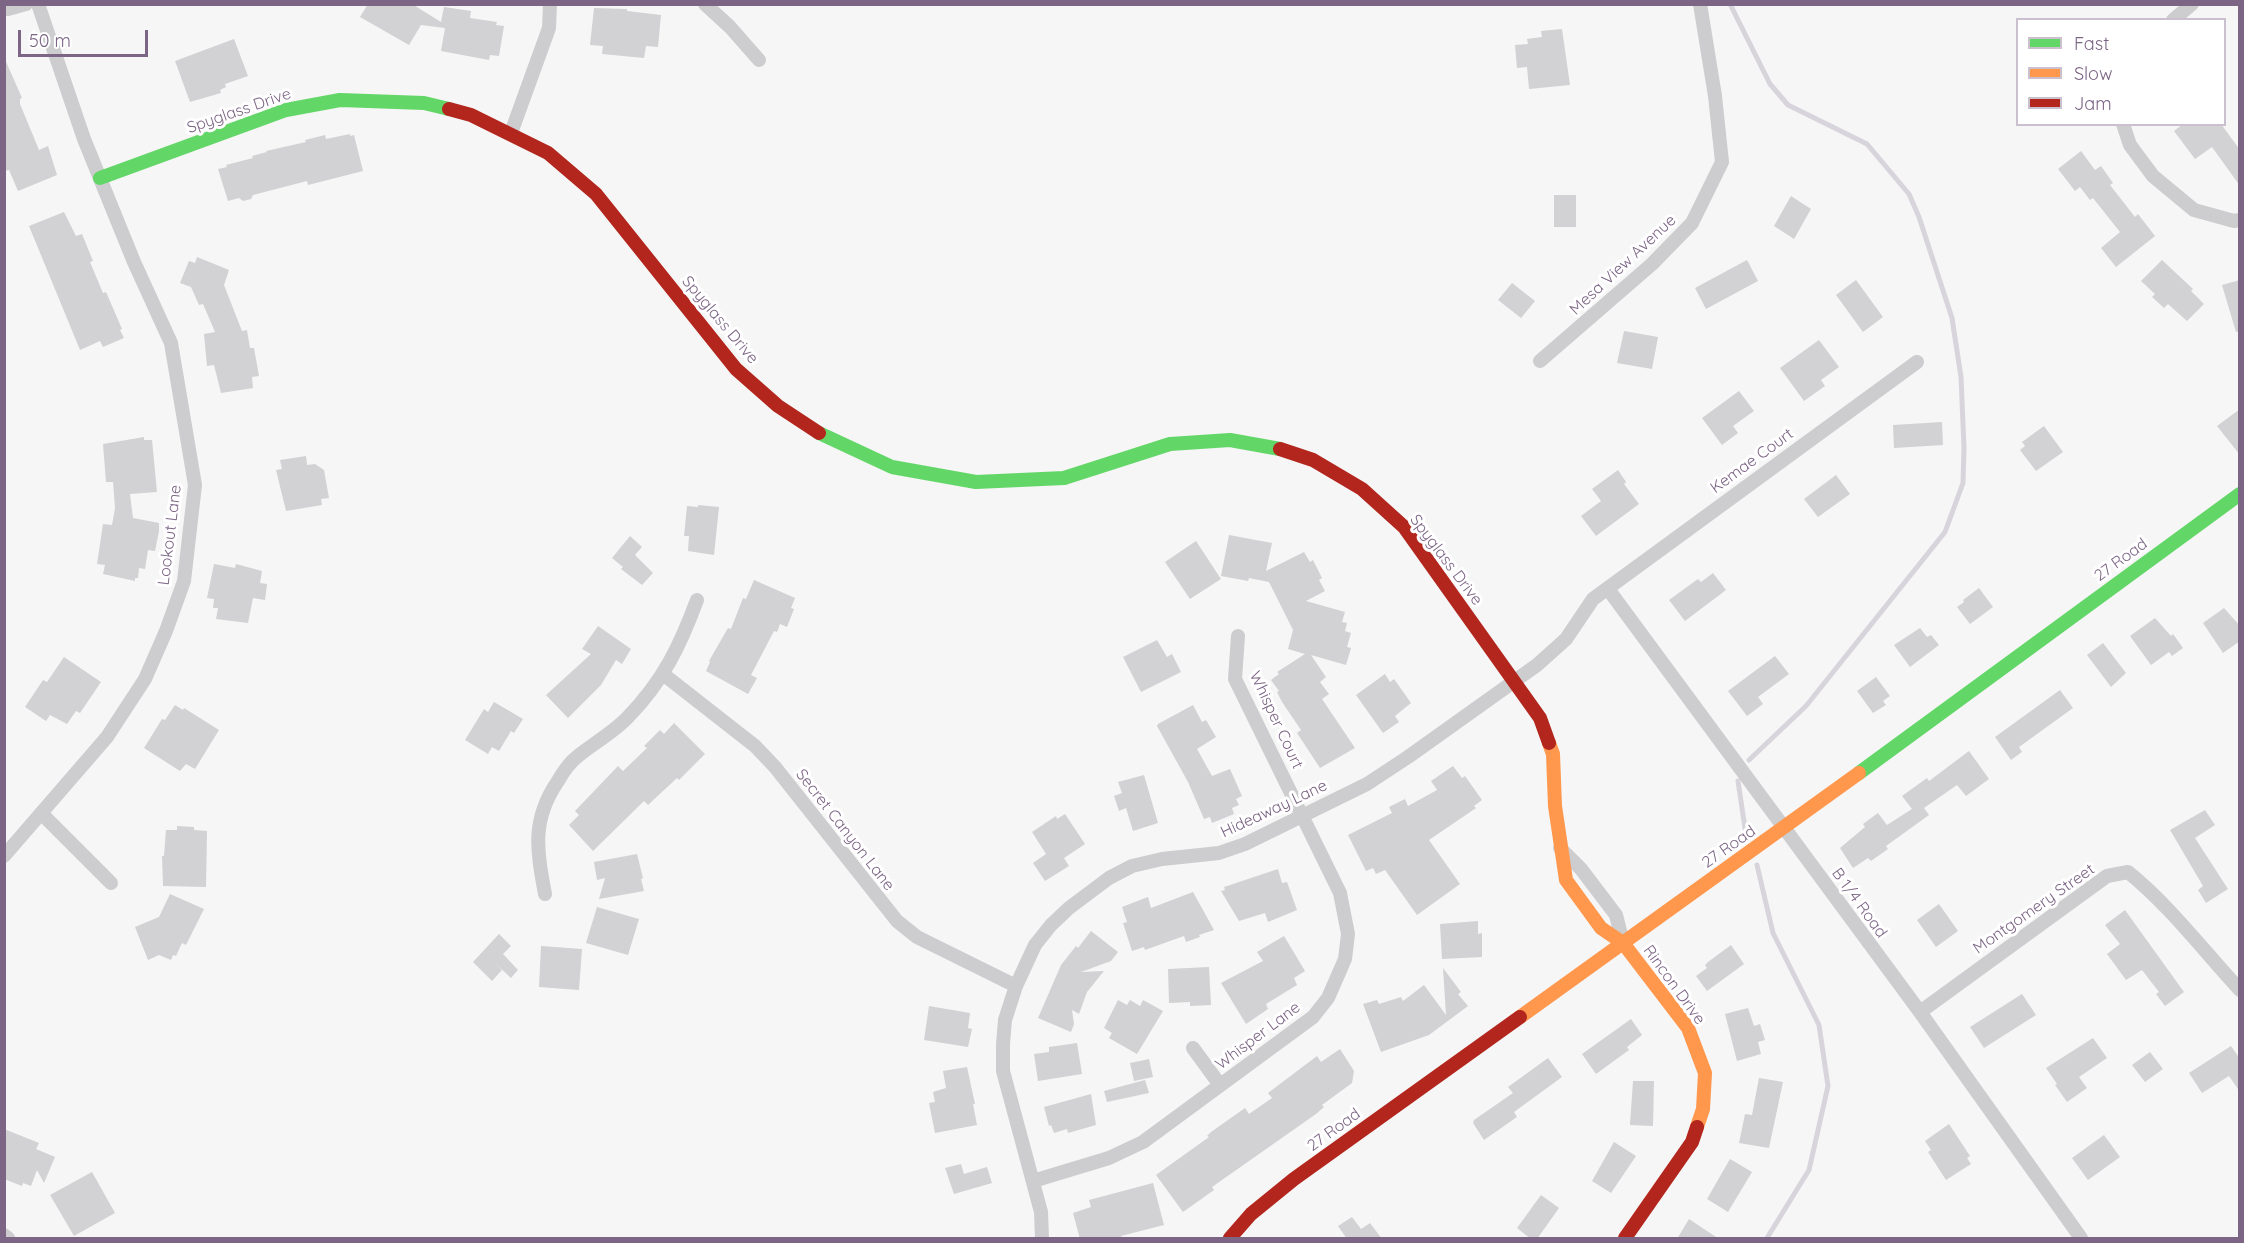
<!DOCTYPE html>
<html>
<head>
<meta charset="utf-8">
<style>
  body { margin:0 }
  #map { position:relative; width:2244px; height:1243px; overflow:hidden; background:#f5f6f5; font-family:Quicksand,sans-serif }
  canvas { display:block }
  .frame { position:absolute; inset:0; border:6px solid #7c6585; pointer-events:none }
  .legend { position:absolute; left:2016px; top:18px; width:210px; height:108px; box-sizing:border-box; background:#fff; border:2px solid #cbc1ce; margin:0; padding:8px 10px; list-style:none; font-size:18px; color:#7c6585 }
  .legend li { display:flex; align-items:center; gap:12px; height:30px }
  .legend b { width:30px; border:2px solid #cbc1ce }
  .scale { position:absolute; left:18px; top:30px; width:130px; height:27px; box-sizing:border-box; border:3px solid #7c6585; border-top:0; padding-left:8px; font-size:18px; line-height:21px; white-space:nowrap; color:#7c6585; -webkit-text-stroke:4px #fff; paint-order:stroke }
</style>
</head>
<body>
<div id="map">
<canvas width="2244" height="1243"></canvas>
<div class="frame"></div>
<ul class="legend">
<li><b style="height:8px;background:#63d668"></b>Fast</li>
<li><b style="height:8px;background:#ff974d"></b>Slow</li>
<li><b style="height:8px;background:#b3261e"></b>Jam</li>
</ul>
<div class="scale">50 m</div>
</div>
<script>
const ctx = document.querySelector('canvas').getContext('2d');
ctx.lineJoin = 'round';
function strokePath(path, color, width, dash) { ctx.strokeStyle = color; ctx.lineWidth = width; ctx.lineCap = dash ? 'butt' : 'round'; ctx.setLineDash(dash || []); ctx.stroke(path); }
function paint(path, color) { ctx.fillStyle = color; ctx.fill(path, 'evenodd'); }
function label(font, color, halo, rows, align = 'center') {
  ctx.font = font + ' Quicksand,sans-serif'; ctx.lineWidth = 6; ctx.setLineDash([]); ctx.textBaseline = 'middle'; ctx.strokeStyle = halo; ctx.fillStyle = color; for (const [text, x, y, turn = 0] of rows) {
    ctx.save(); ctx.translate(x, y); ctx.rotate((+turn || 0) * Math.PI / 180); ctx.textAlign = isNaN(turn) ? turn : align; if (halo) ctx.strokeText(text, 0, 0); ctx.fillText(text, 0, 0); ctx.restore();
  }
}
const stream = new Path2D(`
  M1730 4 1770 84 1788 105 1867 144 1909 194 1919 217 1952 318 1961 377 1964 448 1963 483 1945 532 1806 706 1749 760
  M1738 781 1746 835
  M1757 865 1773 933 1819 1025 1828 1086 1809 1170 1767 1238`);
const building = new Path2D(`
  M368 4H412L441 22 444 7 471 11 470 18 497 22 496 25 504 26 499 56 490 55 489 60 441 51 445 28 421 25 409 45 360 17Z
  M594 8 627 9V11L661 15 658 47 646 46 644 58 602 54 603 46 590 45Z
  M1562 29 1570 85 1529 89 1527 67 1517 68 1515 45 1528 44 1527 39 1542 37 1541 31Z
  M234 39 248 76 225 84 226 87 220 90 221 93 190 102 175 61Z
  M4 57 22 98 20 99V104L39 150 48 146 57 175 18 191 9 170 4 171Z
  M2183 124H2221L2240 150V186L2212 147 2195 159 2174 131Z
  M350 134V136L354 135 363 171 308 185 307 181 253 195 251 199 243 201 239 198 228 201 218 169 227 167 226 165 253 158 252 156 267 152 266 151 306 142 305 140 325 135 326 139Z
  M2081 151 2095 170 2101 166 2113 183 2110 185 2135 217 2138 214 2155 236 2116 267 2101 248 2120 232 2093 198 2090 200 2080 187 2075 191 2058 169Z
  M1554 195H1576V227H1554Z
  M1791 196 1811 209 1794 239 1774 226Z
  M64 212 76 236 82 234 93 261 90 262 103 293 106 292 122 329 120 330 124 338 103 347 100 341 80 350 29 226Z
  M197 257 229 270 224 285 242 331 247 330 250 348H254L259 376 252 377 253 388 221 393 214 365 207 366 204 334 215 332 203 304 199 305 191 287 180 283 189 261 195 263Z
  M1747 260 1758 281 1706 309 1695 288Z
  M2162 260 2193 289 2191 291 2204 304 2187 321 2168 304 2164 308 2152 297 2155 294 2141 281Z
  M1856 280 1883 317 1863 332 1836 295Z
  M2240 280V331L2236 332 2222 285Z
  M1512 283 1535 301 1521 318 1498 300Z
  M1624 331 1658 337 1652 369 1617 363Z
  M1819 340 1839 367 1821 380 1825 386 1804 401 1780 368Z
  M1739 391 1754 411 1733 426 1738 433 1722 445 1702 418Z
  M2240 409V455L2217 426Z
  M1942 422 1943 445 1894 448 1893 425Z
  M2044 426 2063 452 2036 471 2020 450 2025 446 2022 442Z
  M144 437V440H152L157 492 130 494 133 518 159 523V531L155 551 148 550 145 569 139 568 138 578H135V581L103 574 105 565 97 564 103 524 112 525 115 508 113 482H106L103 444Z
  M306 456 307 465 315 464 324 470 329 498 321 499 322 505 286 511 276 470 282 469 280 460Z
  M1618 470 1626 482 1624 484 1639 504 1596 536 1581 516 1601 501 1592 489Z
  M1836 475 1850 494 1818 517 1804 499Z
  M698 505 719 507 714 555 688 551 689 536H684L687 506 698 507Z
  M1229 535 1272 543 1266 571 1304 552 1310 562 1313 560 1322 578 1319 580 1325 591 1306 601 1345 612 1342 622 1347 623 1345 631 1351 633 1347 647 1351 648 1346 665 1311 655 1326 677 1320 682 1329 694 1322 699 1355 748 1320 768 1297 733 1301 730 1282 702 1277 692 1279 691 1271 680 1279 674 1277 672 1305 654 1288 649 1293 630 1269 582 1249 578 1248 581 1221 576Z
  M630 536 642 547 635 555 653 573 642 585 621 569 623 567 612 558Z
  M1196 541 1221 579 1190 599 1165 562Z
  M214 564 235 568 236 564 262 571 260 583 267 584 265 600 253 598 248 623 216 619 218 608H213L214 599 207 598Z
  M1713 573 1726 590 1685 621 1669 600 1698 579 1701 582Z
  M754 580 795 598 791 608 794 609 787 627 780 624 777 632 774 631 751 675 757 678 748 694 706 671 710 662 709 661 728 628 731 629 743 598 746 599Z
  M1979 588 1993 607 1970 624 1957 607 1964 602 1963 600Z
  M2224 608 2240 626V641L2223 653 2203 623Z
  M2155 618 2171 636 2173 634 2183 648 2172 656 2169 652 2151 665 2130 636Z
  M598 626 631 649 622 664 616 660 601 685 568 718 546 695 591 654 582 649Z
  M1920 628 1927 637 1931 635 1939 645 1910 667 1894 645Z
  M1157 640 1167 657 1172 654 1181 672 1141 692 1123 657Z
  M2103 643 2126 673 2111 687 2087 655Z
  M1775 656 1789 674 1758 697 1763 704 1747 716 1728 691Z
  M64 657 101 682 80 713 76 711 67 724 50 715 46 721 25 707 43 680 47 682Z
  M1385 674 1390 682 1394 679 1411 703 1395 716 1399 722 1383 733 1356 695Z
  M1876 677 1890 696 1883 701 1886 705 1873 713 1857 691Z
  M2060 690 2073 708 2019 747 2022 752 2011 760 1995 737Z
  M494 702 523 719 514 733 511 731 499 751 492 747 488 754 465 740 484 709 488 712Z
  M175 705 183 710 184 708 219 730 195 769 186 764 180 771 144 748 162 719 165 720Z
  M1193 705 1202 722 1206 720 1216 737 1197 749 1212 776 1230 769 1242 796 1236 799 1239 805 1232 808 1234 814 1212 823 1210 817 1204 819 1188 782 1157 726 1158 724Z
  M674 723 705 754 679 780 677 778 648 805 644 801 593 851 569 825 579 815 575 811 618 766 623 771 647 748 644 746 660 730 664 734Z
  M1969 751 1989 779 1966 796 1957 785 1924 808 1929 815 1886 846 1888 849 1871 861 1868 858 1853 868 1840 848 1865 827 1863 824 1878 813 1887 825 1912 809 1902 796 1927 778 1929 781Z
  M1453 766 1462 778 1465 776 1482 800 1474 806 1476 808 1429 840 1460 884 1417 915 1385 870 1376 874 1373 868 1366 871 1348 835 1392 813 1389 807 1405 799 1408 806 1437 790 1431 781Z
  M1144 775 1158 823 1133 831 1126 808 1119 811 1114 796 1122 793 1118 782Z
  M2205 810 2215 825 2195 838 2228 889 2206 903 2198 890 2203 886 2170 830Z
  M1065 814 1085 844 1064 858 1069 866 1045 881 1033 863 1046 854 1032 832 1056 816 1057 819Z
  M177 826 194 827V830L207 831 206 887 163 886 162 856H164L166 830H177Z
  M637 854 643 878 641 879 644 891 599 899 605 878 597 880 594 862Z
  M1278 869 1282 883 1287 882 1297 910 1268 922 1265 913 1239 921 1221 891 1225 890 1224 887Z
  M1193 892 1214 930 1199 935 1200 937 1186 942 1184 936 1145 950 1144 947 1132 951 1123 923 1127 922 1122 907 1148 897 1151 908Z
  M170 894 204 909 186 945 182 943 176 956 173 955 171 960 159 955 148 960 135 927 159 917Z
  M1939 904 1958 931 1936 947 1917 920Z
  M597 907 639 919 628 955 586 943Z
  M2125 910 2184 992 2165 1006 2156 994 2159 992 2142 970 2126 980 2107 954 2120 944 2105 925Z
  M1478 921V934L1482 933V957L1442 959 1440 924Z
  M1091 931 1118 952 1111 961 1081 972 1104 971 1087 992 1079 1014 1072 1010 1074 1024 1071 1032 1038 1018 1061 965 1076 946 1078 948Z
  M499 934 511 946 503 954 518 970 511 978 495 963 502 970 492 981 473 962Z
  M1284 936 1305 971 1294 978 1297 985 1266 1004 1268 1009 1246 1024 1221 983 1263 961 1257 952Z
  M1731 945 1744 964 1707 991 1696 976 1707 968 1705 965 1708 962Z
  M541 946 582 949 579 990 539 987Z
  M1209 967 1211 1005 1190 1006V1002L1169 1003 1168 969Z
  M1443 968 1461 992 1458 994 1468 1006 1429 1035 1381 1052 1363 1004 1377 1000 1379 1004 1401 997 1403 1001 1424 985 1446 1015Z
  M2022 994 2036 1015 1984 1048 1970 1027Z
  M1118 1000 1127 1005 1130 1000 1140 1006 1143 1000 1163 1011 1137 1054 1109 1038 1112 1033 1104 1028Z
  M929 1006 970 1013 968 1028 972 1029 968 1047 924 1040Z
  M1748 1008 1754 1026 1760 1024 1765 1040 1758 1042 1761 1054 1737 1061 1725 1014Z
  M1631 1019 1642 1035 1627 1047 1629 1050 1596 1074 1582 1054Z
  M2093 1038 2107 1058 2079 1077 2087 1088 2067 1102 2055 1085 2057 1084 2046 1068Z
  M1077 1043 1082 1074 1038 1081 1034 1054 1049 1052V1047Z
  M2231 1046 2240 1059V1092L2229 1076 2202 1093 2189 1073Z
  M1340 1049 1354 1071 1352 1083 1322 1105 1324 1107 1316 1114 1212 1187 1214 1190 1183 1212 1156 1175 1209 1137 1207 1136 1211 1132 1245 1108 1249 1114 1272 1098 1268 1093 1317 1056 1321 1062Z
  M2150 1052 2163 1069 2145 1082 2132 1065Z
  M1548 1058 1562 1077 1514 1112 1517 1117 1484 1140 1473 1123 1474 1120 1513 1093 1508 1087Z
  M1149 1059 1153 1077 1134 1081 1130 1063Z
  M967 1067 975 1104H973L977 1125 935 1133 929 1103 935 1102 933 1092 946 1088 943 1071Z
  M1759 1078 1783 1082 1769 1148 1739 1143 1745 1114 1752 1115Z
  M1145 1080 1149 1093 1107 1102 1104 1091Z
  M1633 1081H1654L1653 1126 1630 1125Z
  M1091 1094 1096 1125 1068 1133 1067 1129 1054 1133 1051 1125 1049 1126 1044 1107Z
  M1949 1124 1970 1156 1967 1158 1971 1164 1946 1180 1928 1152 1931 1150 1925 1141Z
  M4 1129 39 1143 36 1149 55 1157 44 1183 37 1170 31 1186 23 1183 22 1186 4 1179Z
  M2104 1135 2120 1157 2088 1180 2072 1158Z
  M1614 1142 1636 1156 1611 1193 1592 1181Z
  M1730 1159 1752 1172 1728 1212 1707 1199Z
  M961 1164 964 1174 987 1167 992 1183 954 1194 945 1168Z
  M92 1172 115 1213 74 1236 50 1195Z
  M1153 1183 1164 1225 1121 1236 1122 1239H1080L1073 1213 1091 1207 1089 1200Z
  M1541 1195 1559 1208 1537 1239H1531L1517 1228Z
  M1352 1217 1361 1229 1370 1223 1382 1239H1347L1338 1226Z
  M1689 1219 1719 1239H1677Z`);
const street = new Path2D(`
  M705 4 730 27 759 60
  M4 8 8 9 26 4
  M2173 20 2192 4
  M2123 124 2130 145 2153 176 2194 210 2234 221 2240 220
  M511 133 549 28 550 4
  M1540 361 1652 264 1692 223 1722 162 1715 96 1700 4
  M1608 589 1920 1012 2081 1238
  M663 674 755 746 775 767 897 921 917 937 1016 986
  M42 814 111 883
  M1560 848 1581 869 1616 915 1623 943
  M4 856 107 737 145 679 166 631 184 581 195 485 171 343 134 262 84 139 38 4
  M545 894C537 851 531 820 558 781 563 772 569 763 578 756 594 743 614 732 628 717 663 681 680 646 697 600
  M1920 1012 2107 876 2128 872C2170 906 2203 950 2240 990
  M1193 1048 1220 1085
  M1033 1181 1109 1158 1143 1142 1313 1017 1328 998 1345 959 1348 934 1340 893 1235 679 1238 636
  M4 1235 8 1238
  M1042 1238 1041 1212 1003 1071V1044L1005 1020 1016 986 1035 945 1051 925 1069 908 1109 878 1132 866 1162 859 1219 853 1245 844 1367 784 1408 757 1537 665 1566 639 1593 599 1917 362`);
const fast = new Path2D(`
  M100 178 286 110 340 100 424 103 449 109
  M819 433 892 467 976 482 1064 478 1170 444 1230 440 1280 449
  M1859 773 2240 494`);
const slow = new Path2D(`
  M1549 743 1553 754 1555 806 1566 880 1601 928 1623 943 1688 1028 1705 1073 1703 1109 1697 1127
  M1520 1017 1859 773`);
const jam = new Path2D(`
  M449 109 471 115 548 153 596 194 736 369 778 406 819 433
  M1280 449 1313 460 1362 489 1404 527 1540 718 1549 743
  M1230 1238 1251 1214 1294 1179 1520 1017
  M1625 1238 1692 1142 1697 1127`);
const streetNames = [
  ["Spyglass Drive",239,111,-19],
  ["Mesa View Avenue",1623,265,-43],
  ["Spyglass Drive",720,320,50],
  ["Kemae Court",1752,461,-36],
  ["Lookout Lane",170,535,-83],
  ["Spyglass Drive",1446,560,53],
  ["27 Road",2121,560,-36],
  ["Whisper Court",1276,720,65],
  ["Hideaway Lane",1274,809,-25],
  ["Secret Canyon Lane",845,830,52],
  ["27 Road",1729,847,-35],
  ["B 1/4 Road",1859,903,54],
  ["Montgomery Street",2034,909,-35],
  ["Rincon Drive",1674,985,54],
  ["Whisper Lane",1258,1036,-37],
  ["27 Road",1334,1130,-36]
];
strokePath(stream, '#d8d4dc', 5);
paint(building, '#d2d1d3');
strokePath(street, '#cdccce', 14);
strokePath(fast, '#63d668', 14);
strokePath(slow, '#ff974d', 14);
strokePath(jam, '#b3261e', 14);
label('16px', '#7c6585', '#fff', streetNames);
</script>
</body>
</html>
